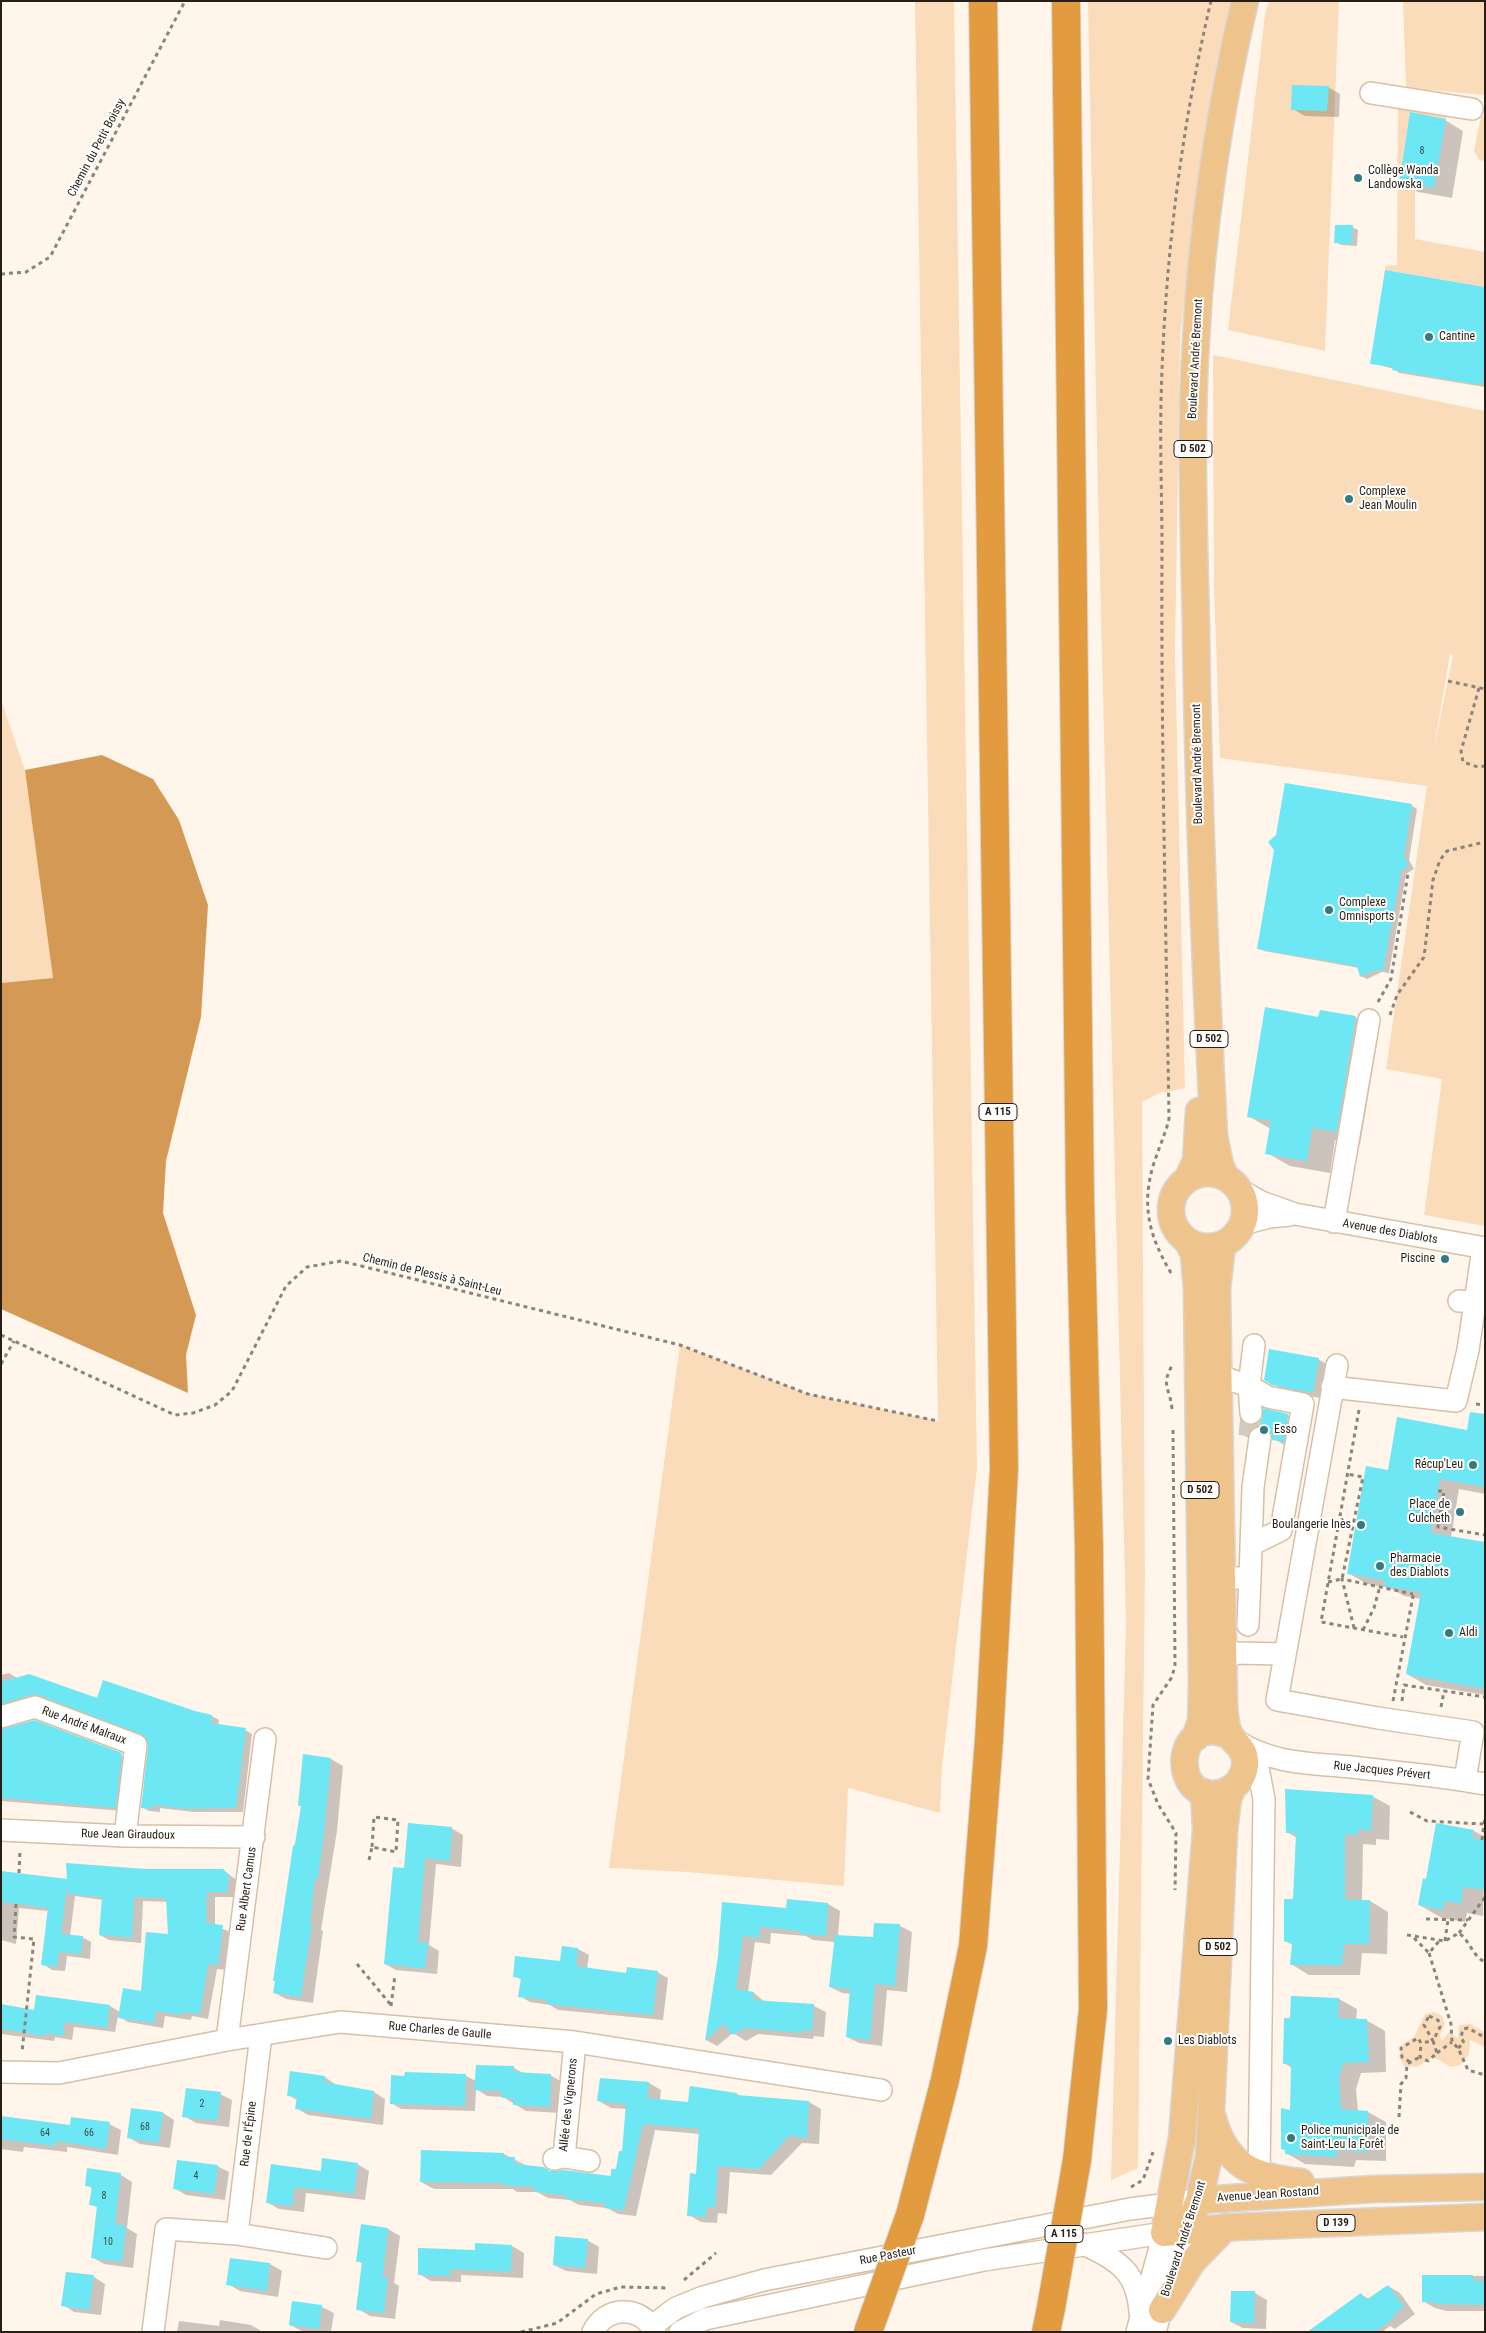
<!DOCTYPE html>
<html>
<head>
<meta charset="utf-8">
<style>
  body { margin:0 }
  #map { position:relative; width:1486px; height:2333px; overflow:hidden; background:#fff5eb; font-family:"Roboto Condensed",sans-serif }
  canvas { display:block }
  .frame { position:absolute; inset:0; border:2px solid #271f15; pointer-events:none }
</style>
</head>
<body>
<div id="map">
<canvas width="1486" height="2333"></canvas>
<div class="frame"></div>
</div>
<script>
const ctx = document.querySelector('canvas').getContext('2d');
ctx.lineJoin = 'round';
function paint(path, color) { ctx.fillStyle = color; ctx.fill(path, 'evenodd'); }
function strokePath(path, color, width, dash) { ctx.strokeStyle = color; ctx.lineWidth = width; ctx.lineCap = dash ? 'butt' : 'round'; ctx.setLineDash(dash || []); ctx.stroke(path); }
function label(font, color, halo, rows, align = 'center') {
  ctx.font = font + ' "Roboto Condensed",sans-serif'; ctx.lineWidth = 4; ctx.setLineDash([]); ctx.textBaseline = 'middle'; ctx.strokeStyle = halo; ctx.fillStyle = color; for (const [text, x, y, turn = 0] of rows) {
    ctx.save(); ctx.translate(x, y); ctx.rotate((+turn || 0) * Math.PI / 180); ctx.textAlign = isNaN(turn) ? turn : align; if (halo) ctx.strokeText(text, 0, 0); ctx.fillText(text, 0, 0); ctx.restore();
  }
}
const green = new Path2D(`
  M915 1H954L977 1468 942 1767 940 1813 848 1788 844 1886 687 1872 609 1868 680 1345 808 1394 938 1421Z
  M1088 1H1236L1205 126 1180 338 1175 653 1185 1088 1164 1093V1091L1142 1102 1145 1572 1138 2168 1111 2180 1126 1622 1098 494Z
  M1269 1H1339L1325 351 1228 330 1265 14Z
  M1403 1H1485V95L1406 88Z
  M1398 101 1448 110 1446 119 1410 113 1399 182 1415 185V239L1485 252V287L1385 270V266L1397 265Z
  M1481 116 1485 117V161L1479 160 1474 151Z
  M1213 355 1485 411V1226L1424 1215 1442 1079 1386 1069 1427 786 1220 758 1214 587ZM1450 654 1453 655 1433 754Z
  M1 700 25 770 54 978 1 984Z
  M1434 2012 1441 2015 1445 2023 1440 2036 1442 2041 1449 2032 1458 2038 1459 2025 1470 2024 1485 2032V2047L1470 2040 1469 2054 1461 2065 1450 2067 1440 2060 1432 2058 1417 2067 1404 2066 1399 2057 1403 2044 1414 2037 1425 2014Z`);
const water = new Path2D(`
  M102 755 153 779 179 820 208 905 201 1017 166 1161 163 1213 196 1315 186 1355 188 1393 1 1309V983L53 978 25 770Z`);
const shadow = new Path2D(`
  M1328 87 1340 94 1339 117 1305 116 1293 109Z
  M1445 120 1463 131 1452 198 1418 192 1400 182Z
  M1352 227 1358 230 1357 246 1341 245 1336 242Z
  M1485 288V387L1399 373 1394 369 1371 363Z
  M1286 784 1412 806 1417 809 1409 860 1414 869 1406 874 1389 973 1382 972 1367 979 1361 976 1359 968 1264 951 1258 948Z
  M1321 1012 1356 1018 1379 1031 1360 1145 1335 1140 1330 1173 1290 1166 1267 1153 1271 1129 1248 1116 1319 1018Z
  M1318 1359 1330 1366 1324 1399 1286 1391 1265 1379Z
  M1264 1410 1288 1415 1300 1422 1286 1446 1274 1439 1273 1432 1252 1440 1240 1433 1258 1425 1264 1418Z
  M1485 1416V1494L1459 1489 1451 1537 1485 1544V1695L1426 1685 1407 1674 1421 1599 1404 1596 1390 1588 1367 1584 1348 1573 1389 1471 1468 1431Z
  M9 1673 17 1678 98 1699 212 1716 219 1720 218 1726 245 1730 252 1734 243 1812H193L160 1808V1812L149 1811 142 1807 150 1746 147 1737 47 1699 39 1698 1 1712V1675Z
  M34 1721 129 1759 123 1811 1 1801V1730Z
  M331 1759 343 1766 337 1831 321 1930 323 1931 313 2003 286 1999 275 1993 302 1807 299 1805Z
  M1372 1796 1390 1806 1389 1840 1376 1839V1845L1363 1844 1362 1901H1370L1388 1912 1387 1954 1362 1953 1360 1975H1309L1291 1964 1293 1945 1286 1941 1294 1900 1297 1838 1287 1832Z
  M451 1828 463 1835 461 1867 436 1864 429 1945 439 1951 437 1974 396 1970 385 1964 405 1870Z
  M1474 1831 1485 1837 1483 1916 1467 1913 1465 1922 1442 1918 1419 1905 1427 1880Z
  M146 1870H223L238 1881 236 1897H215V1926L231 1932 227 1970 217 1969 208 2019 192 2016 191 2020 165 2016 163 2028 128 2022 118 2016 115 2032 74 2027 72 2040 55 2037 54 2041 1 2034V2006L35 2012 110 2006 120 2012 142 1992 169 1936 168 1902 143 1901 141 1943 109 1940 100 1935 103 1900 75 1896 70 1936 82 1937 91 1942 90 1959 67 1956 65 1971 52 1970 43 1964 48 1911 19 1908 16 1944 1 1940V1872L68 1880Z
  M723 1903 787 1909 828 1904 840 1911 838 1936 875 1938 900 1926 912 1932 907 1992 887 1990 882 2046 859 2043 847 2037 851 1994 842 1993 830 1987 835 1942 813 1940 806 1936 771 1933 770 1944 755 1942 748 1992 754 1993 765 2002 814 2006 826 2012 824 2037 814 2036 813 2039 758 2034 746 2041 733 2033 717 2046 706 2040 719 1956Z
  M563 1948 578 1949 589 1955 587 1969 627 1974 657 1972 668 1978 663 2020 558 2010 550 2005 530 2002 520 1996 522 1980 514 1976 561 1963Z
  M1339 1999 1357 2009 1356 2020H1366L1385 2031 1386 2072 1361 2073 1356 2089 1358 2111 1368 2112 1386 2122V2161L1356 2160 1354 2167 1305 2164 1286 2153 1292 2111V2068L1284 2063 1291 2019Z
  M514 2068 525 2074 550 2075 562 2082 561 2113 526 2111 503 2097 487 2096 476 2089 475 2111 401 2109 391 2103 466 2076 476 2081Z
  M325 2077 336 2085 374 2092 385 2099 383 2125 308 2115 296 2108 297 2100 288 2095Z
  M649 2083 661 2090 660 2100 689 2103 737 2094 742 2097 809 2102 821 2109 819 2144 802 2143 771 2175 730 2172 727 2214 718 2213 717 2223 701 2222 689 2215 697 2175 700 2134 655 2130 636 2216 618 2214 607 2208 579 2205 570 2200 548 2198 537 2192H517L513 2189H434L421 2182 504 2154 527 2166 551 2172 612 2177 618 2170 623 2152 627 2109 611 2108 599 2101Z
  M220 2094 232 2100 229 2127 196 2123 184 2116Z
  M163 2113 174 2120 170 2148 140 2144 128 2137Z
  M1 2118 71 2127 109 2124 121 2130 118 2155 67 2147V2152L24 2147 23 2152 1 2149Z
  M357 2164 369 2171 365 2200 306 2193 304 2212 279 2209 267 2202 322 2173Z
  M217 2166 229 2172 225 2200 186 2195 174 2188Z
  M121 2175 132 2182 127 2228 137 2234 133 2268 104 2264 92 2257 98 2208 91 2204 93 2189 87 2185Z
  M388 2229 400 2236 394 2283 399 2286 395 2319 370 2316 358 2309 363 2264 358 2261Z
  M587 2240 599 2247 597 2274 566 2271 554 2265Z
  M512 2246 524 2253 523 2278 461 2275V2282L431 2281 419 2274 476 2251Z
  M270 2264 282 2271 278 2297 240 2291 228 2284Z
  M1423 2276H1485V2311H1447L1435 2308 1423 2301Z
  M94 2277 105 2284 101 2315 74 2312 63 2305Z
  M1388 2286 1400 2293 1415 2314 1395 2329 1390 2326 1382 2332H1311L1362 2295 1369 2299Z
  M1255 2293 1267 2300 1266 2329 1243 2328 1231 2322Z
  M293 2303 322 2307 334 2313 331 2332 302 2331 290 2325Z
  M220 2320 251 2325 263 2332H177L179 2321 219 2326Z`);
const building = new Path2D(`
  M1292 85 1329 86 1327 111 1291 110Z
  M1410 112 1446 119 1434 188 1399 183Z
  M1335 225H1353L1352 244 1334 243Z
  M1385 270 1485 287V382H1482L1481 385 1392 370 1393 367 1370 364Z
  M1285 783 1412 804 1404 856 1409 865 1401 871 1383 971 1376 970 1360 977 1357 966 1257 949 1274 850 1268 842 1276 835Z
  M1265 1007 1318 1017 1320 1010 1356 1016 1337 1132 1312 1128 1307 1161 1265 1154 1271 1121 1247 1117Z
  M1269 1349 1319 1358 1313 1393 1272 1385 1264 1380Z
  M1263 1408 1288 1414 1284 1442 1272 1440 1271 1433 1262 1426 1255 1427 1248 1436 1239 1434 1241 1420 1251 1425 1258 1424 1262 1418Z
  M1470 1412 1485 1414V1487L1440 1479 1431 1533 1485 1542V1689L1406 1674 1421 1592 1384 1586 1385 1580 1347 1574 1366 1466 1388 1470 1397 1417 1467 1430Z
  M29 1674 97 1698 103 1680 195 1711 212 1715 211 1723 246 1728 236 1808 185 1809 153 1805V1809L141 1808 148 1746 145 1737 39 1695H31L1 1704V1682Z
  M35 1720 122 1753 116 1808 1 1798V1729Z
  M303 1754 331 1758 325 1824 318 1879H315L310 1923H312L301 1997 273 1993 275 1981H273L293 1846 295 1844 301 1806H298Z
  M1285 1789 1373 1795 1371 1831 1359 1829 1358 1835 1345 1834V1900H1370L1369 1944H1344L1342 1965H1290L1292 1944 1284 1941V1899H1293L1296 1833H1286Z
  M408 1823 452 1827 450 1861 425 1858 418 1942 428 1943 425 1969 384 1964 393 1867 404 1868Z
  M1436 1823 1474 1830 1472 1838 1485 1840V1890L1463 1887 1461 1904 1444 1901 1443 1910 1418 1905 1423 1878 1426 1879Z
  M66 1863 146 1869H223L229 1875 227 1892H207L206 1923 223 1925 218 1965 208 1964 200 2014 183 2012 182 2015 156 2011 154 2023 118 2018 123 1988 141 1991 146 1932 168 1934 166 1898 134 1897 132 1938 99 1935 102 1897 68 1894 67 1886 61 1934 83 1936 81 1954 59 1952 57 1967 41 1965 48 1908 1 1902V1871L67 1879Z
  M787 1899 828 1903 826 1936 800 1934V1931L760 1927 759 1938 743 1936 736 1989 754 1992 753 2000 814 2004 812 2031 802 2030V2033L745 2028 733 2035 723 2024 705 2041 718 1956 722 1902 786 1908Z
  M874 1923 900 1924 895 1986 875 1984 870 2040 846 2037 850 1989 829 1987 835 1935 873 1937Z
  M562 1946 578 1948 576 1966 626 1973 627 1967 658 1971 653 2015 546 2004 547 2000 518 1997 521 1978 513 1977 515 1956 560 1961Z
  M36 1995 110 2005 107 2028 65 2022 63 2036 46 2033V2036L1 2029V2004L34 2010Z
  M1291 1996 1339 1998 1338 2018 1367 2019 1369 2062 1343 2063 1339 2078 1341 2109 1368 2111V2152L1338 2150 1336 2157 1285 2154V2150L1281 2149V2108L1290 2110 1291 2064H1283L1284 2018H1290Z
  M476 2065 514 2066V2072L551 2074 550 2107 513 2105V2098H502V2091L474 2090Z
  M290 2071 325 2076 324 2082 374 2091 371 2119 295 2109 297 2097 287 2096Z
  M405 2072 466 2074 465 2106 390 2104 391 2075 404 2076Z
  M600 2078 649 2082 647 2098 688 2102 690 2086 737 2093V2095L809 2101 807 2138 789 2136 759 2169 718 2166 715 2208 706 2207V2217L687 2216 690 2173 696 2174 699 2129 643 2124 624 2210 604 2208 605 2203 565 2199 566 2195 534 2192 535 2187 503 2185 504 2183 420 2182 421 2150 504 2153V2157H515V2164L544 2167 550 2171 564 2170 611 2176V2169H616L619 2151H622L626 2104 597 2101Z
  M186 2088 221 2092 217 2121 182 2117Z
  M131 2108 163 2112 159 2143 127 2138Z
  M1 2116 70 2125 71 2117 110 2122 106 2149 56 2141 55 2146 1 2139Z
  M322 2158 358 2163 354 2194 295 2187 292 2206 266 2203 271 2164 321 2171Z
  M177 2160 218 2165 214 2194 173 2189Z
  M87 2168 121 2173 115 2224 126 2226 122 2262 91 2258 97 2206 89 2205 92 2187 85 2186Z
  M361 2224 388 2228 383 2277 388 2278 384 2313 356 2310 362 2262H356Z
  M555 2236 588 2239 585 2268 553 2265Z
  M475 2243 512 2245 511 2272 450 2269V2276L418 2275V2248L475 2250Z
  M230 2258 270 2263 267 2291 226 2285Z
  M66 2272 94 2275 89 2310 61 2306Z
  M1422 2275H1473V2281H1485V2305L1434 2304V2302H1422Z
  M1388 2285 1404 2307 1393 2315 1395 2317 1375 2332H1307L1361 2293 1366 2300Z
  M1231 2291H1255L1254 2323 1230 2322Z
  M292 2301 322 2305 319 2329 289 2325Z`);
const minorTunnel = new Path2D(`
  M1249 1436 1251 1413`);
const path = new Path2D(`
  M1 274 26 272 50 257 185 1
  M1448 681 1485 689
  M1479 688 1461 751 1463 762 1478 767 1485 766
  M1378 1002 1391 979 1408 873
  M1390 1015 1397 995 1424 957 1433 880 1440 860 1447 851 1485 842
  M1171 1273C1150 1237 1141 1208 1153 1166 1158 1150 1165 1135 1169 1119 1166 929 1161 739 1162 550 1162 501 1160 452 1161 403 1164 269 1180 132 1211 1
  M1 1335 175 1415 193 1413 215 1405 232 1391 286 1286 307 1267 341 1261 680 1345 808 1394 938 1421
  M1 1364 14 1341
  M1476 1404 1485 1405
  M1172 1409C1170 1387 1160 1386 1173 1364
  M1359 1410 1321 1622 1403 1637
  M1173 1430 1175 1665 1172 1677 1153 1705 1148 1779 1158 1804 1176 1833 1175 1890
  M1438 1491H1444L1438 1527 1485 1535
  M1328 1582 1342 1579 1363 1477 1347 1474
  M1354 1628 1342 1579 1413 1594
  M1363 1630 1374 1608 1380 1586
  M1393 1701 1414 1591
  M1402 1701 1404 1685 1485 1697
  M1441 1707 1444 1691
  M1410 1812 1427 1821 1483 1824
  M1482 1840 1485 1816
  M369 1860 372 1847 396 1852 398 1820 374 1817 372 1847
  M19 1873 20 1851
  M16 1904 14 1937 34 1939 22 2052
  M1426 1919 1468 1920
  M1459 1933 1485 1897
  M1407 1935 1445 1941 1459 1933C1471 1942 1472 1956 1485 1962
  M1414 1938 1429 1953 1440 1940
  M1445 1941 1448 1920
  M1429 1953 1451 2024 1452 2042 1458 2048 1468 2070 1485 2075
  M357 1964 391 2005
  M391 2006 395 1975
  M1429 2016 1438 2020 1440 2027 1433 2041 1424 2025Z
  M1458 2048 1464 2043 1461 2037 1463 2029 1468 2028 1484 2037
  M1437 2053 1452 2042
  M1410 2062 1402 2057 1401 2048 1418 2038 1421 2043 1433 2041 1437 2053 1428 2061 1420 2057 1421 2043
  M1399 2117 1401 2084 1406 2078 1407 2064 1420 2057
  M1131 2187 1143 2180 1153 2152
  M684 2280 716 2253
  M521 2332 557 2323 596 2294 621 2287 668 2288`);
const minor = new Path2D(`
  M1371 93 1472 109
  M1238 1189 1261 1202 1295 1214 1485 1248
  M1334 1222 1369 1020
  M1243 1224 1269 1217 1290 1215
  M1459 1301 1476 1302
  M1337 1365 1277 1700 1378 1718 1473 1732 1465 1780
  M1219 1376 1249 1386 1268 1397 1303 1404 1281 1530 1251 1545
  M1332 1387 1456 1401 1468 1350 1483 1248
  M1251 1413 1249 1386 1254 1345
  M1221 1578H1250L1253 1487 1260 1438
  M1248 1625 1250 1578
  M1223 1662 1235 1653 1284 1654
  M1 1717 35 1707 136 1745 125 1836
  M1237 1741C1273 1764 1310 1763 1351 1767 1396 1772 1441 1776 1485 1784
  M1258 1768 1264 1799 1259 2175
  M1 1830 125 1836 254 1837
  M227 2040 265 1739
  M1 2072 59 2073 227 2040 340 2022 575 2042 881 2090
  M564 2157 589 2161
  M554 2159 564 2157 575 2042
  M237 2234 326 2248
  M1083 2244C1117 2259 1138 2272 1140 2313
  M652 2326 676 2308 703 2297 764 2280 1130 2209 1199 2200
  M153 2332 166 2229 237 2234 261 2035
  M593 2332C606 2305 641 2305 655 2332
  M680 2332 705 2319 984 2260 1164 2233 1137 2332
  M1155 2332 1177 2253 1187 2230`);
const major = new Path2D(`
  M1171 1210a37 37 0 1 1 74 0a37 37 0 1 1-74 0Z
  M1189 1176 1196 1161 1199 1111
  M1225 1176 1220 1165 1214 1135C1205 965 1198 796 1196 626 1194 531 1190 435 1196 340 1202 227 1219 112 1245 1
  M1188 1242 1194 1254 1197 1290 1202 1682 1201 1721 1195 1738
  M1222 1245 1217 1289 1224 1705C1225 1714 1225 1727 1230 1735 1236 1746 1246 1748 1245 1765 1244 1776 1237 1787 1226 1791 1170 1813 1170 1708 1230 1736
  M1204 1792 1206 1829 1182 2138 1164 2233 1235 2227 1485 2217
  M1213 2118C1226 2167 1255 2177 1301 2182
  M1199 2200 1374 2189 1485 2187
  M1187 2230 1199 2200 1209 2156 1224 1831 1228 1798 1233 1787
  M1162 2310 1192 2262 1226 2227`);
const highway = new Path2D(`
  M1066 1 1080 1200 1089 1547 1093 2009 1077 2160
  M910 2215 945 2080 973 1946 989 1740 1004 1469 983 1
  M1046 2332 1051 2308`);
const highwayBridge = new Path2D(`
  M1051 2308 1077 2160
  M868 2332 910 2215`);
const markers = [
  [1358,178,5,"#337b83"],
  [1429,337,5,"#337b83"],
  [1349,499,5,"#337b83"],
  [1329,910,5,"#337b83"],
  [1445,1259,5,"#337b83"],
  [1264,1430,5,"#337b83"],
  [1473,1465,5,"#337b83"],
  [1460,1512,5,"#337b83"],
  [1361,1525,5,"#337b83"],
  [1380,1566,5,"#337b83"],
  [1449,1633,5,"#337b83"],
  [1168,2041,5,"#337b83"],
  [1291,2138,5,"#337b83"]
];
const numberNames = [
  ["8",1422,151],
  ["2",202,2104],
  ["68",145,2127],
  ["64",45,2133],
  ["66",89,2133],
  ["4",196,2176],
  ["8",104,2196],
  ["10",108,2242]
];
const shields = [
  [1193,449,38],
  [1209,1039,38],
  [998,1112,38],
  [1200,1490,38],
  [1218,1947,38],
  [1336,2223,38],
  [1064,2234,38]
];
const shieldNames = [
  ["D 502",1193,449],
  ["D 502",1209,1039],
  ["A 115",998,1112],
  ["D 502",1200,1490],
  ["D 502",1218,1947],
  ["D 139",1336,2223],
  ["A 115",1064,2234]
];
const streetNames = [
  ["Chemin du Petit Boissy",97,148,-62],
  ["Boulevard André Bremont",1196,359,-87],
  ["Boulevard André Bremont",1198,764,-91],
  ["Avenue des Diablots",1390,1232,10],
  ["Chemin de Plessis à Saint-Leu",432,1275,14],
  ["Rue André Malraux",84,1726,20],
  ["Rue Jacques Prévert",1382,1771,6],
  ["Rue Jean Giraudoux",128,1835,1],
  ["Rue Albert Camus",247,1889,-82],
  ["Rue Charles de Gaulle",440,2031,5],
  ["Allée des Vignerons",569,2105,-84],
  ["Rue de l'Épine",249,2134,-83],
  ["Avenue Jean Rostand",1268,2195,-4],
  ["Boulevard André Bremont",1184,2239,-72],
  ["Rue Pasteur",888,2256,-11]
];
const poiNames = [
  ["Collège Wanda",1368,171],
  ["Landowska",1368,185],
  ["Cantine",1439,337],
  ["Complexe",1359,492],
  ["Jean Moulin",1359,506],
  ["Complexe",1339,903],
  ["Omnisports",1339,917],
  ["Piscine",1435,1259,"right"],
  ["Esso",1274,1430],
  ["Récup'Leu",1463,1465,"right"],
  ["Place de",1450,1505,"right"],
  ["Culcheth",1450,1519,"right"],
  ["Boulangerie Inès",1351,1525,"right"],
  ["Pharmacie",1390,1559],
  ["des Diablots",1390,1573],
  ["Aldi",1459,1633],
  ["Les Diablots",1178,2041],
  ["Police municipale de",1301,2131],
  ["Saint-Leu la Forêt",1301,2145]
];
paint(green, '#fbdcba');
paint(water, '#d49a55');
paint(shadow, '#0003');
paint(building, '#6de7f3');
strokePath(minorTunnel, '#d4cac0', 21, [21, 11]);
strokePath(minor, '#d7c0a6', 24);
strokePath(major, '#d8d7d5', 29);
strokePath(highway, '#d8d7d5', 30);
strokePath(path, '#8c8379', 3, [4, 4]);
strokePath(minor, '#fff', 21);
strokePath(major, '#eec38c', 26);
strokePath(highway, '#e29b3f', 28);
strokePath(highwayBridge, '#d8d7d5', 30, []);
strokePath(highwayBridge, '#e29b3f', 28);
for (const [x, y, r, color] of markers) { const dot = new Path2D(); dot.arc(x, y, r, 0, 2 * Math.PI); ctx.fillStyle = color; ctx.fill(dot); strokePath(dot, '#fff', 2); }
label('10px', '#38514c', null, numberNames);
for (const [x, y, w] of shields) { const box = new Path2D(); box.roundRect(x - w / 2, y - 8.5, w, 17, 4); ctx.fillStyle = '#fff'; ctx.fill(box); strokePath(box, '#271f15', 1); }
label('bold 11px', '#271f15', null, shieldNames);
label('12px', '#271f15', '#fff', streetNames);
label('12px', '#271f15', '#fff', poiNames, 'left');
</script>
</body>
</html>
